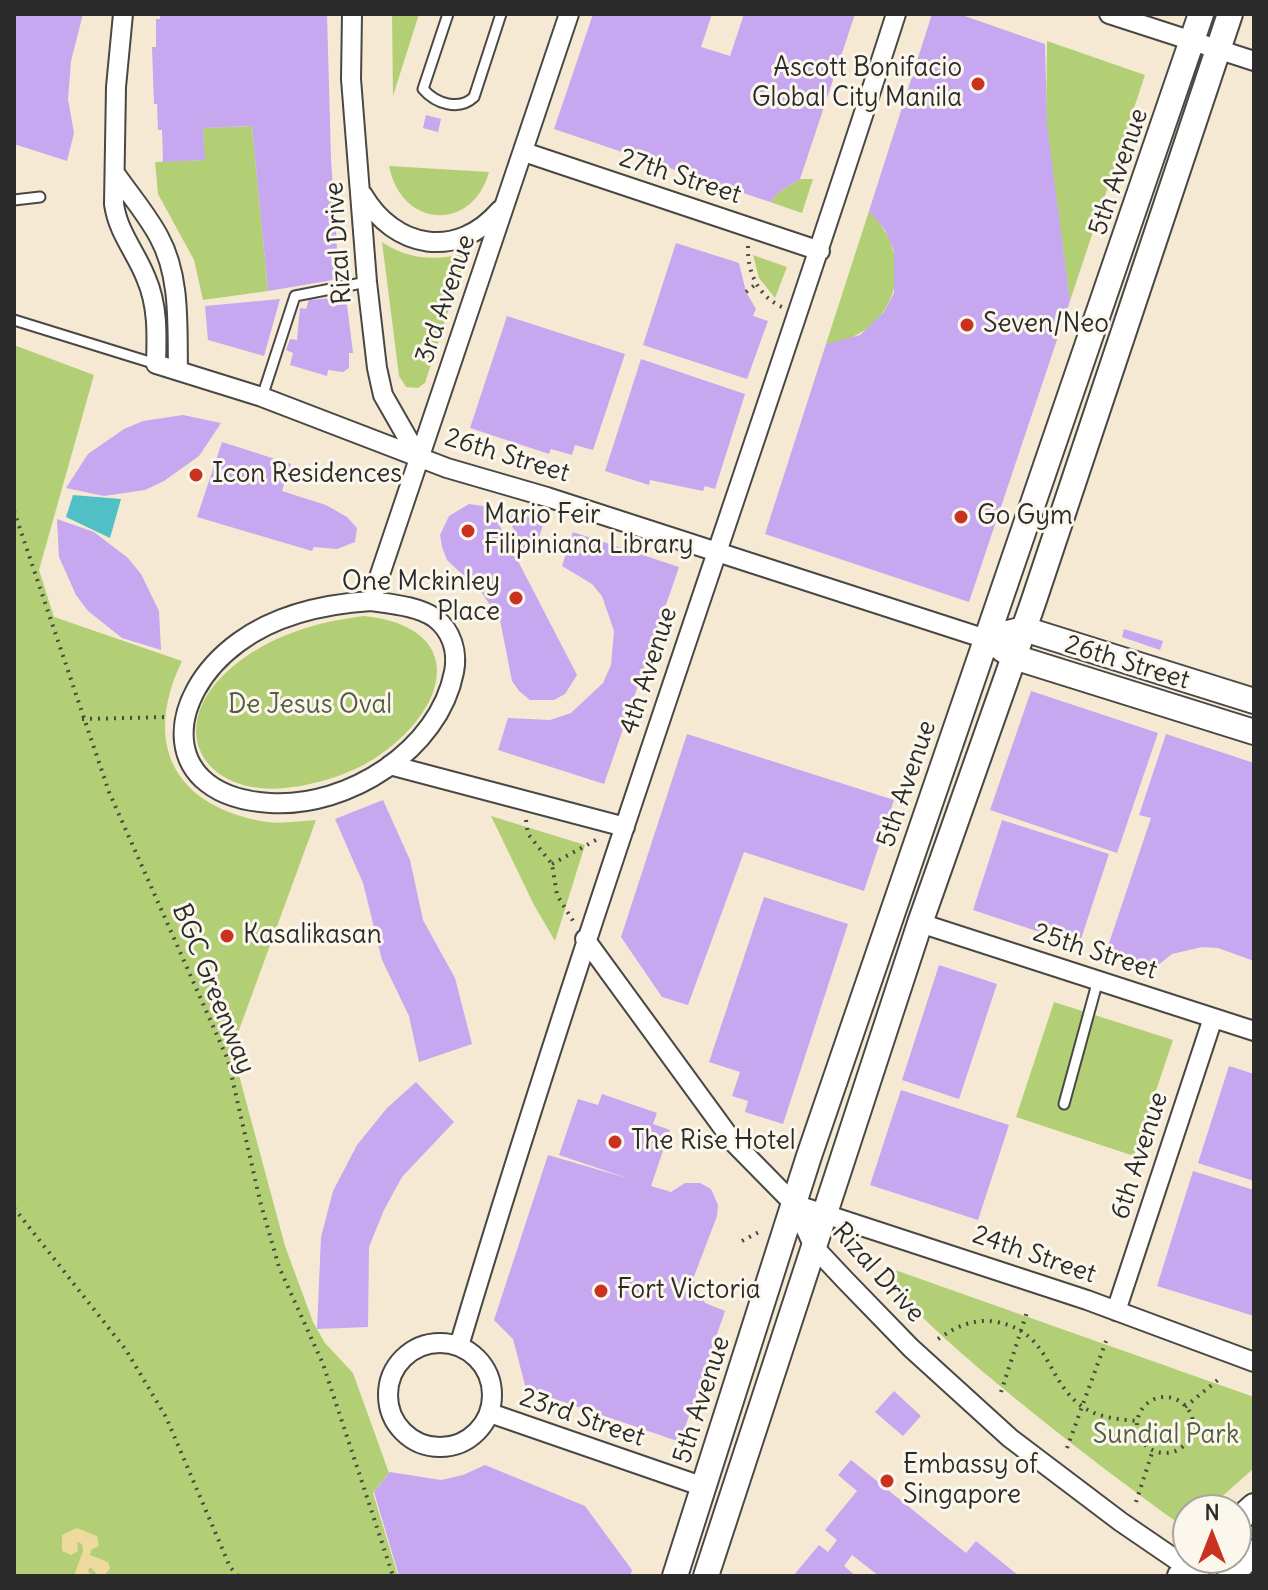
<!DOCTYPE html>
<html>
<head>
<meta charset="utf-8">
<style>
  body { margin:0 }
  #map { position:relative; width:1268px; height:1590px; overflow:hidden; background:#f6e9d3; font-family:Delius,sans-serif }
  canvas { display:block }
  .frame { position:absolute; inset:0; border:16px solid #2b2b2b; pointer-events:none }
  .north { position:absolute; left:1172px; top:1494px; width:80px; height:80px; box-sizing:border-box; background:#fbf7ec; border:2px solid #a8a59f; border-radius:50%; rotate:0deg; font-size:22px; font-weight:700; line-height:32px; text-align:center; color:#2b2b2b }
  .north::after { content:''; display:block; margin:auto; width:28px; height:36px; background:#c8321e; clip-path:polygon(50% 0,100% 100%,50% 72%,0 100%) }
</style>
</head>
<body>
<div id="map">
<canvas width="1268" height="1590"></canvas>
<div class="frame"></div>
<div class="north">N</div>
</div>
<script>
const ctx = document.querySelector('canvas').getContext('2d');
ctx.lineJoin = 'round';
function paint(path, color) { ctx.fillStyle = color; ctx.fill(path, 'evenodd'); }
function strokePath(path, color, width, dash) { ctx.strokeStyle = color; ctx.lineWidth = width; ctx.lineCap = dash ? 'butt' : 'round'; ctx.setLineDash(dash || []); ctx.stroke(path); }
function label(font, color, halo, rows, align = 'center') {
  ctx.font = font + ' Delius,sans-serif'; ctx.lineWidth = 6; ctx.setLineDash([]); ctx.textBaseline = 'middle'; ctx.strokeStyle = halo; ctx.fillStyle = color; for (const [text, x, y, turn = 0] of rows) {
    ctx.save(); ctx.translate(x, y); ctx.rotate((+turn || 0) * Math.PI / 180); ctx.textAlign = isNaN(turn) ? turn : align; if (halo) ctx.strokeText(text, 0, 0); ctx.fillText(text, 0, 0); ctx.restore();
  }
}
const green = new Path2D(`
  M392 14H419L393 96Z
  M1047 41 1145 75 1070 301 1046 125Z
  M252 126 268 291 203 300 194 260 158 194 155 162 204 160 203 128Z
  M389 166 489 172C472 233 401 228 389 166Z
  M800 179H813L802 213 770 202 779 192Z
  M869 211C919 259 897 336 826 344Z
  M382 242C409 260 436 261 467 253L425 383 418 388 406 387 399 376Z
  M753 255 787 267 775 298 759 278Z
  M14 345 94 375 39 570 54 617 182 661C142 744 174 807 267 822 282 824 300 821 316 820L232 1049 285 1246 313 1322 325 1343 353 1373 389 1473 373 1493 398 1576H14Z
  M364 616C467 627 450 706 381 754 355 773 317 785 285 788 201 796 164 726 230 669 268 636 315 622 364 616Z
  M491 816 585 845 555 941 534 905Z
  M1054 1002 1173 1040 1134 1156 1016 1117Z
  M895 1270 1254 1397V1468L1207 1510H1188L1187 1529C1140 1497 895 1314 887 1271Z`);
const sand = new Path2D(`
  M77 1528 97 1536 99 1546 91 1550 90 1555 108 1562 110 1568 105 1575 99 1576 90 1567 88 1571 92 1576H74L83 1551 82 1544 77 1542 78 1551 71 1555 62 1551V1535Z`);
const water = new Path2D(`
  M73 495 121 499 110 538 66 517Z`);
const building = new Path2D(`
  M14 14H83L71 61 68 99 74 133 67 161 14 144Z
  M160 14H327L331 159 339 279 268 291 252 126 203 128 205 160 163 162 162 130H158L157 104H154L152 47H156V19H160Z
  M593 14H712L701 47 730 56 744 14H855L800 179 779 192 770 202 554 129Z
  M932 14H959L1045 44 1047 125 1070 301 969 602 765 534 826 344 860 335 884 312 894 293V251L885 230 869 211Z
  M426 115 441 119 438 132 423 128Z
  M676 243 739 263 746 292 756 309 753 316 768 321 747 379 643 345Z
  M346 297 353 353H349V368L343 372 328 370 327 376 290 365 293 353 286 350 290 339 297 340 300 308 306 309 309 300Z
  M280 299 264 356 208 340 205 306Z
  M507 316 625 354 593 450 575 445 572 455 551 449 549 454 470 428Z
  M641 359 745 394 715 489 705 486 703 491 650 480 649 485 605 471Z
  M183 415 221 423 199 456 164 481 145 490 104 496 66 488 88 454 124 429 143 421Z
  M222 442 291 464 282 491 326 505 347 517 357 528 355 542 337 549 314 547 312 551 197 517Z
  M469 504 490 507 577 675 565 694 554 700H530L519 691 512 681 500 620 482 593 447 560 442 547 440 535 449 516Z
  M511 511 544 522 534 552 524 549 508 519Z
  M57 519 94 532 128 558 141 574 159 611 161 650 122 638 88 611 76 595 59 557Z
  M573 532 679 567 604 784 498 750 508 718 550 720 571 713 603 683 611 665 614 631 602 596 592 584 562 566Z
  M1124 629 1163 641 1160 650 1122 637Z
  M1031 691 1158 733 1117 853 990 810Z
  M687 734 894 800 864 891 744 852 688 1005 662 997 621 937Z
  M1166 734 1254 763V961L1218 948 1202 947 1172 954 1152 970 1105 955 1151 818 1139 815Z
  M383 800 410 860 423 920 455 978 472 1044 419 1062 409 1016 382 960 363 883 335 819Z
  M1002 820 1109 854 1079 945 973 910Z
  M764 897 848 924 783 1124 745 1112 748 1101 732 1096 740 1072 709 1062Z
  M939 965 997 984 959 1099 902 1080Z
  M1229 1066 1254 1074V1181L1198 1163Z
  M416 1082 454 1122 402 1177 384 1210 369 1247 368 1327 317 1329 321 1237 333 1191 357 1145 387 1108Z
  M901 1090 1009 1125 978 1220 870 1185Z
  M602 1094 657 1113 653 1124 670 1130 651 1186 671 1192 685 1183H700L711 1189 718 1205 717 1216 693 1279 705 1303 725 1311 680 1442 526 1389 513 1339 494 1320 548 1155 630 1179 559 1155 578 1099 598 1105Z
  M1193 1171 1254 1190V1316L1157 1286Z
  M894 1391 921 1416 903 1436 875 1412Z
  M851 1460 966 1553 976 1541 1019 1576H879L852 1555 844 1566 856 1576H793L819 1545 828 1552 837 1540 825 1530 857 1491 838 1475Z
  M485 1465 585 1506 632 1570 630 1576H399L374 1492 390 1472 441 1480 463 1475Z`);
const path = new Path2D(`
  M748 246C747 272 758 296 782 307
  M746 292 756 284
  M14 511 109 792 228 1060 260 1201 279 1267 323 1364 393 1576
  M82 719 169 717
  M526 820 528 834 552 864 557 895 575 924
  M552 864 596 840
  M14 1208 126 1350 166 1417 230 1567 238 1576
  M742 1241 761 1231
  M938 1339C957 1326 974 1318 997 1322 1052 1333 1045 1381 1083 1407 1099 1418 1118 1419 1137 1421
  M1001 1392 1027 1312
  M1137 1425a28 28 0 1 1 56 0a28 28 0 1 1-56 0Z
  M1185 1407 1219 1379
  M1067 1448 1106 1341
  M1136 1502 1153 1450`);
const service = new Path2D(`
  M448 14 423 89C436 104 459 111 474 97L501 14
  M14 200 40 197
  M14 320 156 364
  M262 397 295 296 367 282
  M1064 1104 1098 980`);
const minor = new Path2D(`
  M123 14 116 87 114 204C118 233 136 252 146 278 158 305 157 335 156 364L262 397 447 468 547 497 986 639
  M352 14 351 79 367 282 377 368 383 395 419 458
  M1109 14 1254 61
  M524 152 820 251
  M117 176C131 196 148 216 159 237 181 277 177 327 178 370
  M363 195C395 249 457 260 500 210
  M371 601C391 604 418 606 435 618 452 631 458 652 454 672 439 750 348 808 270 803 159 797 162 698 239 642 277 614 324 604 371 601Z
  M371 601 569 14
  M390 765 625 827
  M920 923 1254 1031
  M585 939 734 1143 794 1204 814 1247 845 1280 911 1348 1010 1438 1121 1522 1200 1576
  M794 1204 1087 1300 1254 1362
  M1116 1311 1213 1018
  M388 1395a52 52 0 1 1 104 0a52 52 0 1 1-104 0Z
  M459 1346C593 898 753 459 896 14
  M490 1413 704 1487`);
const secondary = new Path2D(`
  M1008 633 1024 629 1254 701
  M1002 649 1014 657 1254 732
  M1236 1522 1254 1506
  M675 1576 809 1156 1201 14
  M706 1576 920 923 1033 603 1230 14
  M1180 1576 1198 1558
  M1230 1576 1254 1552`);
const markers = [
  [978,84,8,"#c8321e"],
  [967,325,8,"#c8321e"],
  [196,475,8,"#c8321e"],
  [961,517,8,"#c8321e"],
  [468,531,8,"#c8321e"],
  [516,598,8,"#c8321e"],
  [227,936,8,"#c8321e"],
  [615,1142,8,"#c8321e"],
  [601,1291,8,"#c8321e"],
  [887,1481,8,"#c8321e"]
];
const poiNames = [
  ["Ascott Bonifacio",962,69,"right"],
  ["Global City Manila",962,99,"right"],
  ["Seven/Neo",983,325],
  ["Icon Residences",212,475],
  ["Mario Feir",484,516],
  ["Filipiniana Library",484,546],
  ["Go Gym",977,517],
  ["One Mckinley",500,583,"right"],
  ["Place",500,613,"right"],
  ["Kasalikasan",243,936],
  ["The Rise Hotel",631,1142],
  ["Fort Victoria",617,1291],
  ["Embassy of",903,1466],
  ["Singapore",903,1496]
];
const streetNames = [
  ["5th Avenue",1119,172,-71],
  ["27th Street",680,177,18],
  ["Rizal Drive",339,243,-94],
  ["3rd Avenue",446,299,-71],
  ["26th Street",507,456,17],
  ["26th Street",1127,663,17],
  ["4th Avenue",649,671,-72],
  ["5th Avenue",907,784,-71],
  ["25th Street",1095,952,18],
  ["BGC Greenway",213,989,68],
  ["6th Avenue",1140,1156,-72],
  ["24th Street",1034,1255,19],
  ["Rizal Drive",878,1273,48],
  ["5th Avenue",702,1400,-72],
  ["23rd Street",582,1418,19]
];
const parkNames = [
  ["De Jesus Oval",310,706],
  ["Sundial Park",1166,1436]
];
paint(green, '#b3cf75');
paint(sand, '#eeda9e');
paint(water, '#51c0c6');
paint(building, '#c6a7f0');
strokePath(service, '#494844', 13);
strokePath(minor, '#494844', 22);
strokePath(secondary, '#494844', 28);
strokePath(path, '#494844', 4, [2, 6]);
strokePath(service, '#fff', 9);
strokePath(minor, '#fff', 18);
strokePath(secondary, '#fff', 24);
for (const [x, y, r, color] of markers) { const dot = new Path2D(); dot.arc(x, y, r, 0, 2 * Math.PI); ctx.fillStyle = color; ctx.fill(dot); strokePath(dot, '#fbf7ec', 3); }
label('26px', '#2b2b2b', '#fbf7ec', poiNames, 'left');
label('26px', '#2b2b2b', '#fbf7ec', streetNames);
label('26px', '#545c41', '#fbf7ec', parkNames);
</script>
</body>
</html>
